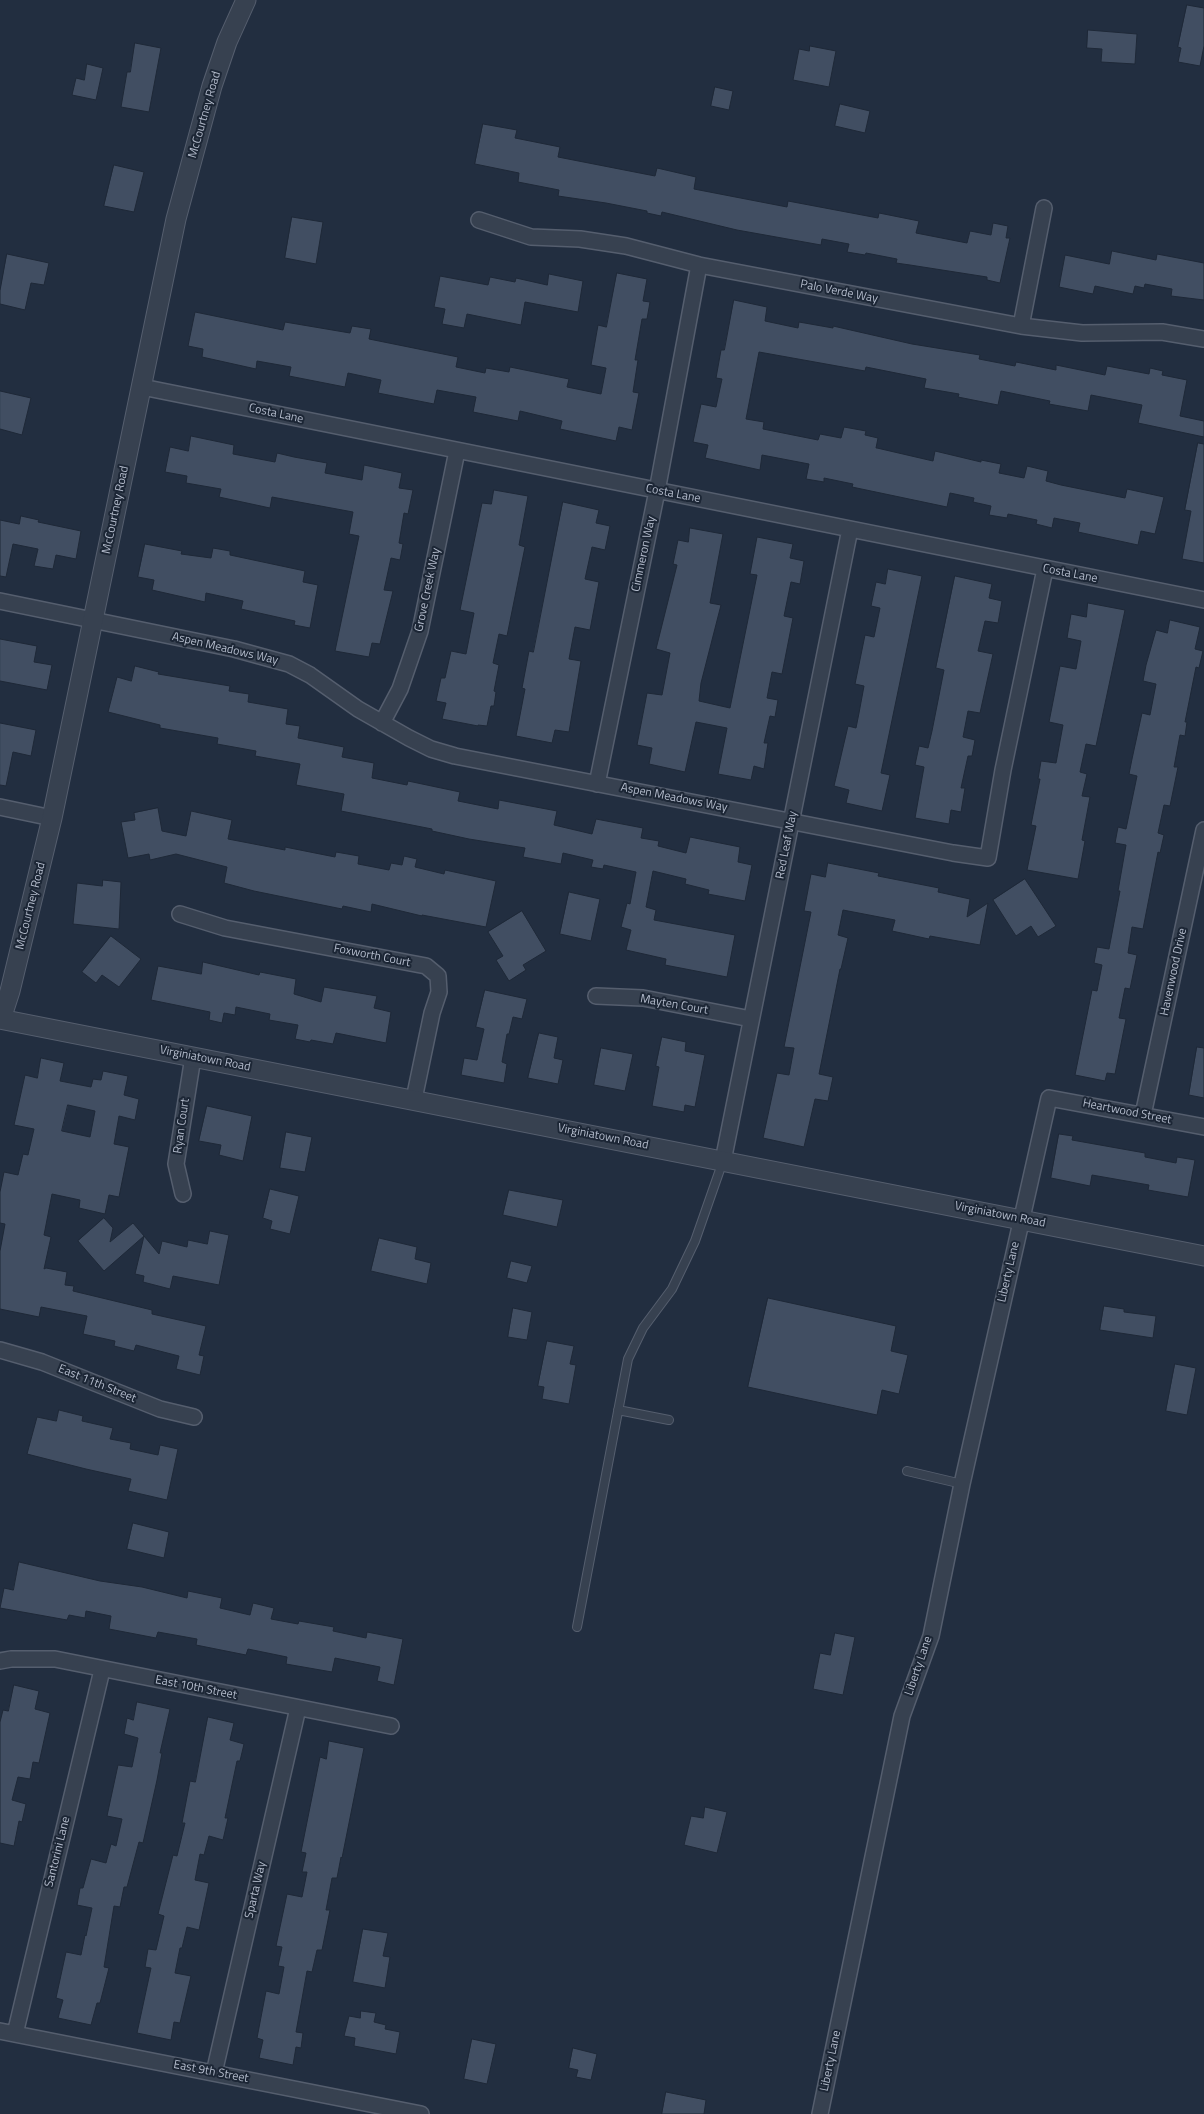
<!DOCTYPE html>
<html>
<head>
<meta charset="utf-8">
<style>
  body { margin:0 }
  canvas { display:block; background:#222e40 }
</style>
</head>
<body>
<canvas width="1204" height="2114"></canvas>
<script>
const ctx = document.querySelector('canvas').getContext('2d');
ctx.lineJoin = 'round';
function paint(path, color) { ctx.fillStyle = color; ctx.fill(path, 'evenodd'); }
function strokePath(path, color, width, dash) { ctx.strokeStyle = color; ctx.lineWidth = width; ctx.lineCap = dash ? 'butt' : 'round'; ctx.setLineDash(dash || []); ctx.stroke(path); }
function label(font, color, halo, rows, align = 'center') {
  ctx.font = font + ' "Titillium Web",sans-serif'; ctx.lineWidth = 4; ctx.setLineDash([]); ctx.textBaseline = 'middle'; ctx.strokeStyle = halo; ctx.fillStyle = color; for (const [text, x, y, turn = 0] of rows) {
    ctx.save(); ctx.translate(x, y); ctx.rotate((+turn || 0) * Math.PI / 180); ctx.textAlign = isNaN(turn) ? turn : align; if (halo) ctx.strokeText(text, 0, 0); ctx.fillText(text, 0, 0); ctx.restore();
  }
}
const building = new Path2D(`
  M1187 5 1204 8V46L1200 66 1178 62 1181 48 1178 47Z
  M1088 30 1137 34 1135 64 1101 62 1102 49 1087 48Z
  M135 43 161 48 149 112 121 107 127 72H130Z
  M810 46 836 51 829 87 793 80 799 49 809 51Z
  M87 64 103 68 96 100 72 95 76 78 84 80Z
  M715 87 733 91 729 110 711 106Z
  M840 104 870 111 865 133 835 126Z
  M483 124 517 130 515 138 560 147 558 157 655 176 657 168 696 177 694 189 787 207 788 201 878 218 879 213 919 221 916 233 967 243 970 231 991 235 993 223 1008 226 1006 238H1010L1000 283 987 280V277L910 265 896 263 897 259 866 253 865 255 847 252 849 244 822 239 821 245 737 230 662 212 661 216 647 213V211L606 203 558 196 559 190 518 182 519 173 475 164Z
  M114 165 144 172 134 212 104 206Z
  M292 217 323 222 316 264 285 258Z
  M1112 251 1156 260 1157 254 1204 263V300L1171 296 1172 289 1145 284 1144 288 1135 286 1133 294 1095 286 1093 294 1059 287 1065 255 1109 264Z
  M7 254 49 263 44 285 31 283 25 310 0 304V291Z
  M617 273 647 279 643 301 650 302 647 319H642L635 360H638L633 392 639 393 632 430 619 427 616 441 560 429 562 421 520 411 518 421 473 412 476 397 437 390 434 404 378 393 381 380 348 373 345 387 289 376 291 367 257 361 256 369 202 357 203 349 188 346 195 312 283 330 285 322 350 333 352 326 371 329 369 339 458 357 456 367 485 373 486 368 509 372 510 367 569 379 567 387 601 394 606 368 591 365 598 325 606 327Z
  M549 274 583 281 578 312 525 302 521 325 467 314 464 328 442 324 445 309 434 307 440 276 488 285 490 277 515 282 516 278 547 285Z
  M734 300 767 307 765 321 798 328 799 322 833 328V326L912 344 980 355 979 359 1015 366 1016 362 1056 370V365L1105 375 1107 366 1149 374 1150 368 1163 371 1162 375 1187 380 1180 416 1204 421V437L1138 423 1142 405 1091 395 1088 411 1049 404 1050 401 1001 391 998 405 958 397 959 394 924 388 926 379 866 367 865 371 759 352 746 419 764 422 763 429 818 440 820 434 841 438 844 427 866 431 865 435 878 438 876 448H877L933 461 935 451 981 462V460L1001 464 999 473 1024 478 1027 466 1048 471 1046 481 1061 485 1125 498 1127 489 1164 497 1155 534 1141 531 1138 545 1078 532 1080 523 1054 518 1052 528 1036 524 1037 520 1008 514 1007 518 989 515 991 506 973 502 974 498 950 493 947 507 852 487 853 484 824 478V482L806 479 809 464 762 455 760 470 705 458 708 445 693 442 701 404 716 407 722 379 716 378 721 350H724Z
  M0 391 31 398 22 435 0 429Z
  M191 436 234 445 233 454 275 462 277 453 294 457 327 463 325 473 362 480 364 465 402 473 399 488 413 490 408 514 404 513 399 543 403 544 400 560 391 558 384 590 393 591 380 644 372 643 369 657 335 651 359 536 349 534 353 512 272 497 270 508 219 497 221 489 186 483 187 476 165 472 170 447 188 451Z
  M1198 443 1204 444V563L1182 559 1191 511 1185 510Z
  M494 490 528 496 519 545 525 547 507 636 499 634 493 663 499 665 494 691 496 692 494 706H491L487 726 478 725V726L442 719 446 703 436 701 441 678H445L451 651 466 654 474 613 460 610 482 503 491 504Z
  M563 502 599 510 596 523 610 526 605 550 592 547 585 579 599 582 590 630 575 627 569 659 581 661 569 732 555 730 552 743 516 736 525 689 522 688 529 651 533 652Z
  M21 516 39 520 38 522 81 531 76 559 56 555 53 569 34 566 38 549 13 544 6 577 0 576V520L19 524Z
  M690 528 723 534 710 603 721 605 701 683 699 701 730 708 757 575 750 574 757 537 793 544 790 558 804 561 800 584 791 582 784 616 793 618 782 674 772 672 767 698 778 700 775 717 770 716 764 743H768L764 769 754 766 751 780 718 774 727 728 696 722 685 772 649 764 652 748 637 745 647 693 662 695 670 653 656 649 677 565 673 564 678 540 688 542Z
  M145 544 182 551 181 554 211 558 213 548 230 551V555L305 571 303 582 318 585 310 628 294 625 295 621 241 609 243 601 206 593 205 602 152 590 154 580 138 577Z
  M888 569 922 576 881 773 890 775 882 811 846 803 849 790 834 786 848 726 856 728 859 713 864 686 855 684 865 635 874 637 880 608 871 606 876 582 885 584Z
  M955 576 992 584 989 598 1002 601 998 623 985 621 978 651 993 654 980 713 968 711 963 737 975 740 972 756H968L961 788H965L961 812 951 810 949 824 915 818 924 767 915 765 919 746 928 748 932 731 944 670 936 668Z
  M1088 603 1125 610 1096 746 1086 744 1080 772 1087 774 1082 796 1090 797 1082 840 1085 841 1078 879 1027 870 1036 826 1031 825 1040 779H1038L1041 761 1056 763 1063 725 1049 722 1060 666 1076 669 1081 641 1067 638 1071 614 1086 617Z
  M1170 620 1200 627 1195 649 1203 651 1199 668 1196 667 1185 722H1187L1185 736 1180 735 1174 767H1178L1170 806 1164 805 1158 833 1164 835 1160 853 1158 852 1143 929 1132 927 1128 953 1137 955 1130 989 1125 988 1119 1018 1126 1019 1115 1074 1107 1073 1105 1081 1075 1075 1092 990 1097 991 1102 965 1094 963 1097 947 1109 949 1120 891H1118L1126 845 1115 843 1118 827 1126 829 1137 776 1129 774 1132 759 1142 713 1150 715 1156 684 1143 681 1146 665 1156 630 1167 633Z
  M0 639 37 646 34 662 52 665 47 690 0 681Z
  M135 666 159 672 158 674 230 686 229 691 249 694 248 702 288 709 286 724 300 726 298 738 344 747 342 757 374 763 372 778 407 785 408 781 460 792 458 801 498 809 499 800 557 811 554 825 592 834 596 819 643 828 641 838 659 841 658 846 686 853 690 837 740 847 738 862 752 865 745 901 708 894 709 890 685 884 686 879 653 871 646 907 656 910 654 920 735 935 727 977 665 965 666 959 626 950 631 930 621 927 627 903 630 904 636 872 604 865 603 869 591 867 593 860 563 853 561 864 523 857 525 848 469 839 432 831V829L341 811 344 794 296 785 300 764 255 756 256 751 217 744 218 738 160 728V725L108 712 117 677 131 681Z
  M0 723 36 730 31 756 13 752 6 786 0 785Z
  M158 808 162 831 186 836 191 811 232 820 228 839 285 850V847L335 857 336 852 359 856 358 864 389 870 391 863 402 865 404 856 417 859 415 867 444 874 445 870 496 881 486 927 422 915V916L372 904 371 912 343 906 342 909 254 891 224 883 227 867 176 854 150 860 149 854 128 858 121 822 135 820 134 813Z
  M828 863 879 873 878 876 939 888 938 892 970 899 967 917 988 903 980 945 930 936 929 939 892 931 895 920 843 910 838 935 848 938 841 969H840L819 1074 833 1077 828 1101 815 1099 804 1147 763 1138 777 1073 789 1075 794 1048 784 1047 811 912 804 911 811 874 825 877Z
  M1025 879 1056 926 1038 937 1031 926 1016 936 993 900Z
  M103 880 121 882 119 929 73 924 77 883 102 886Z
  M569 892 600 899 591 941 560 934Z
  M522 911 546 951 523 965 526 970 509 981 496 960 503 956 488 932Z
  M111 936 141 959 119 987 102 975 96 983 82 972Z
  M203 962 259 975 260 972 296 979 294 994 321 1002 324 987 377 996 374 1008 391 1012 386 1043 336 1033 333 1044 311 1040 310 1042 295 1039 298 1025 269 1020 270 1014 236 1007 235 1015 224 1013 222 1023 209 1020 210 1012 151 1000 158 966 201 974Z
  M485 990 527 999 522 1019 513 1017 509 1034H507L502 1062 507 1064 504 1083 461 1075 464 1058 477 1060 484 1029 476 1027Z
  M539 1033 558 1037 554 1058 563 1060 558 1084 528 1078Z
  M662 1037 686 1042 685 1051 705 1055 695 1107 685 1105 684 1112 652 1106 659 1067 656 1066Z
  M1197 1047 1204 1048V1098L1189 1095Z
  M601 1048 633 1054 625 1091 594 1085Z
  M41 1058 64 1063 60 1081 91 1087 93 1079 101 1080 103 1071 128 1076 124 1095 139 1099 135 1120 119 1116 114 1144 129 1147 119 1197 109 1195 105 1214 79 1208 80 1200 52 1194 44 1235 51 1237 44 1269 46 1268 67 1272 65 1285 74 1286 73 1291 152 1310V1314L206 1326 199 1355 204 1356 200 1375 176 1369 179 1356 136 1345 134 1351 114 1346 115 1341 83 1334 87 1316 41 1307 39 1317 0 1309V1251L5 1224 0 1223V1192L4 1172 18 1175 23 1154 28 1155 34 1129 14 1125 25 1075 37 1078ZM68 1105 95 1111 90 1137 62 1131Z
  M207 1106 252 1116 243 1161 219 1155 221 1145 199 1141Z
  M286 1132 312 1137 305 1172 280 1168Z
  M1059 1134 1073 1136 1072 1140 1145 1153V1157L1176 1163 1177 1157 1195 1160 1188 1197 1148 1190 1149 1185 1092 1175 1090 1186 1051 1178Z
  M270 1189 299 1196 290 1234 270 1229 272 1221 263 1218Z
  M509 1190 563 1200 557 1227 503 1215Z
  M104 1218 113 1228 110 1242 133 1223 144 1236 104 1271 78 1241Z
  M210 1231 229 1235 219 1285 173 1276 170 1289 143 1282 144 1276 135 1274 144 1236 159 1254 162 1241 187 1247 188 1240 207 1244Z
  M379 1238 417 1247 415 1259 431 1263 427 1284 371 1271Z
  M511 1261 532 1266 527 1283 507 1278Z
  M768 1298 896 1326 891 1351 908 1355 899 1394 882 1390 877 1415 748 1387Z
  M1104 1306 1124 1309V1312L1156 1316 1153 1338 1100 1330Z
  M513 1308 532 1312 527 1340 508 1337Z
  M547 1341 574 1346 570 1364 576 1365 569 1404 542 1399 544 1387 538 1386Z
  M1175 1364 1196 1368 1187 1415 1166 1411Z
  M59 1410 83 1416 82 1421 113 1428 110 1439 131 1443 130 1449 158 1455 160 1445 178 1449 167 1500 128 1491 131 1479 86 1469 27 1454 37 1417 56 1421Z
  M133 1523 169 1532 164 1558 127 1549Z
  M19 1562 100 1581 142 1587 187 1598 188 1591 222 1598 220 1608 250 1615 253 1603 274 1608 271 1619 298 1624 299 1621 334 1627 333 1631 366 1638 367 1632 403 1639 394 1685 377 1681 380 1667 335 1658 332 1672 286 1664 287 1657 248 1649 246 1655 196 1645 197 1639 158 1632 156 1638 109 1629 111 1616 86 1611 85 1618 69 1615 67 1620 0 1608 4 1588 13 1590Z
  M835 1633 855 1637 843 1695 813 1689 820 1653 830 1655Z
  M14 1685 39 1691 35 1709 50 1713 39 1763 33 1762 30 1779 18 1777 12 1800 26 1804 22 1822 19 1821 14 1846 0 1843V1722L3 1710 8 1711Z
  M137 1702 170 1709 160 1753H162L157 1780 143 1843 139 1842 127 1887H124L120 1907 114 1906 104 1967 109 1968 100 2003H97L91 2025 58 2018 63 2000 56 1998 66 1952 81 1955 85 1935 86 1936 92 1908 77 1905 80 1888H83L91 1859 106 1863 111 1844 116 1846 122 1819 107 1816 118 1765 132 1767 138 1738 124 1734 127 1718 133 1720Z
  M208 1717 234 1723 230 1740 244 1744 240 1761H237L225 1818H228L223 1840 209 1836 204 1855 200 1854 195 1880 209 1883 199 1930 187 1927 182 1948H180L175 1973 191 1976 180 2023 174 2022 171 2040 137 2033 151 1968 145 1967 148 1949 156 1950 164 1916 158 1914 173 1855 177 1856 185 1823H182L190 1781 195 1782Z
  M329 1741 364 1748 342 1858 341 1857 337 1878H332L326 1910H330L322 1950H317L312 1972 307 1971 296 2032 303 2033 301 2048 296 2047 293 2065 259 2058 263 2040 257 2038 266 1991 279 1994 284 1967 278 1966 282 1947 276 1946 287 1894 302 1897 307 1872H302L306 1853 301 1852 320 1757 326 1759Z
  M705 1807 727 1812 717 1853 684 1845 691 1816 703 1818Z
  M363 1929 388 1933 383 1956 390 1957 385 1988 353 1982Z
  M361 2011 376 2013 374 2022 386 2025 385 2029 400 2032 396 2054 354 2046 355 2038 344 2036 349 2016 360 2018Z
  M472 2039 496 2044 487 2084 464 2079Z
  M573 2048 597 2054 591 2080 576 2077 578 2070 569 2068Z
  M666 2092 706 2100 704 2114H662Z`);
const service = new Path2D(`
  M618 1410 669 1420
  M907 1471 962 1484
  M577 1627 628 1359 643 1328 672 1289 695 1241 723 1161`);
const minor = new Path2D(`
  M479 220 531 237 580 239 626 246 699 265 1021 326 1082 333 1162 332 1204 339
  M1021 326 1044 208
  M142 387 1204 600
  M0 601 234 649 289 664 310 675 358 709 409 738 431 749 455 756 953 853 988 858 1003 770 1045 569
  M382 723 400 689 420 631 457 451
  M597 784 657 491 699 265
  M0 807 52 818
  M180 914 225 928 426 966 438 976 439 992 432 1013 414 1099
  M596 996 643 998 751 1019
  M1143 1115 1204 830
  M723 1161 850 529
  M183 1194 176 1164 193 1057
  M0 1350 42 1362 160 1409 194 1417
  M0 1661 11 1659H55L391 1726
  M0 2031 421 2114
  M15 2034 102 1670
  M214 2073 298 1708
  M820 2114 902 1716 931 1636 962 1484 1049 1098 1204 1127`);
const tertiary = new Path2D(`
  M0 1019 1204 1256
  M1 1019 10 991 52 818 176 219 212 86 227 42 246 0`);
const streetNames = [
  ["McCourtney Road",205,115,-74],
  ["Palo Verde Way",839,292,11],
  ["Costa Lane",276,414,12],
  ["Costa Lane",673,494,11],
  ["McCourtney Road",116,510,-78],
  ["Cimmeron Way",644,554,-78],
  ["Costa Lane",1070,574,11],
  ["Grove Creek Way",428,590,-78],
  ["Aspen Meadows Way",225,649,13],
  ["Aspen Meadows Way",674,798,11],
  ["Red Leaf Way",787,845,-79],
  ["McCourtney Road",31,906,-76],
  ["Foxworth Court",372,956,11],
  ["Havenwood Drive",1174,972,-78],
  ["Mayten Court",674,1005,10],
  ["Virginiatown Road",205,1059,11],
  ["Heartwood Street",1127,1112,11],
  ["Ryan Court",182,1126,-82],
  ["Virginiatown Road",603,1137,11],
  ["Virginiatown Road",1000,1215,11],
  ["Liberty Lane",1009,1272,-77],
  ["East 11th Street",97,1384,22],
  ["Liberty Lane",919,1666,-71],
  ["East 10th Street",196,1688,11],
  ["Santorini Lane",58,1852,-76],
  ["Sparta Way",256,1890,-77],
  ["Liberty Lane",831,2061,-78],
  ["East 9th Street",211,2072,11]
];
paint(building, '#414e62');
strokePath(building, '#1e2837', 1);
strokePath(service, '#555e6e', 10);
strokePath(minor, '#555e6e', 18);
strokePath(tertiary, '#555e6e', 21);
strokePath(service, '#374150', 8);
strokePath(minor, '#374150', 15);
strokePath(tertiary, '#374150', 19);
label('12px', '#b3bbcb', '#1c2635', streetNames);
</script>
</body>
</html>
